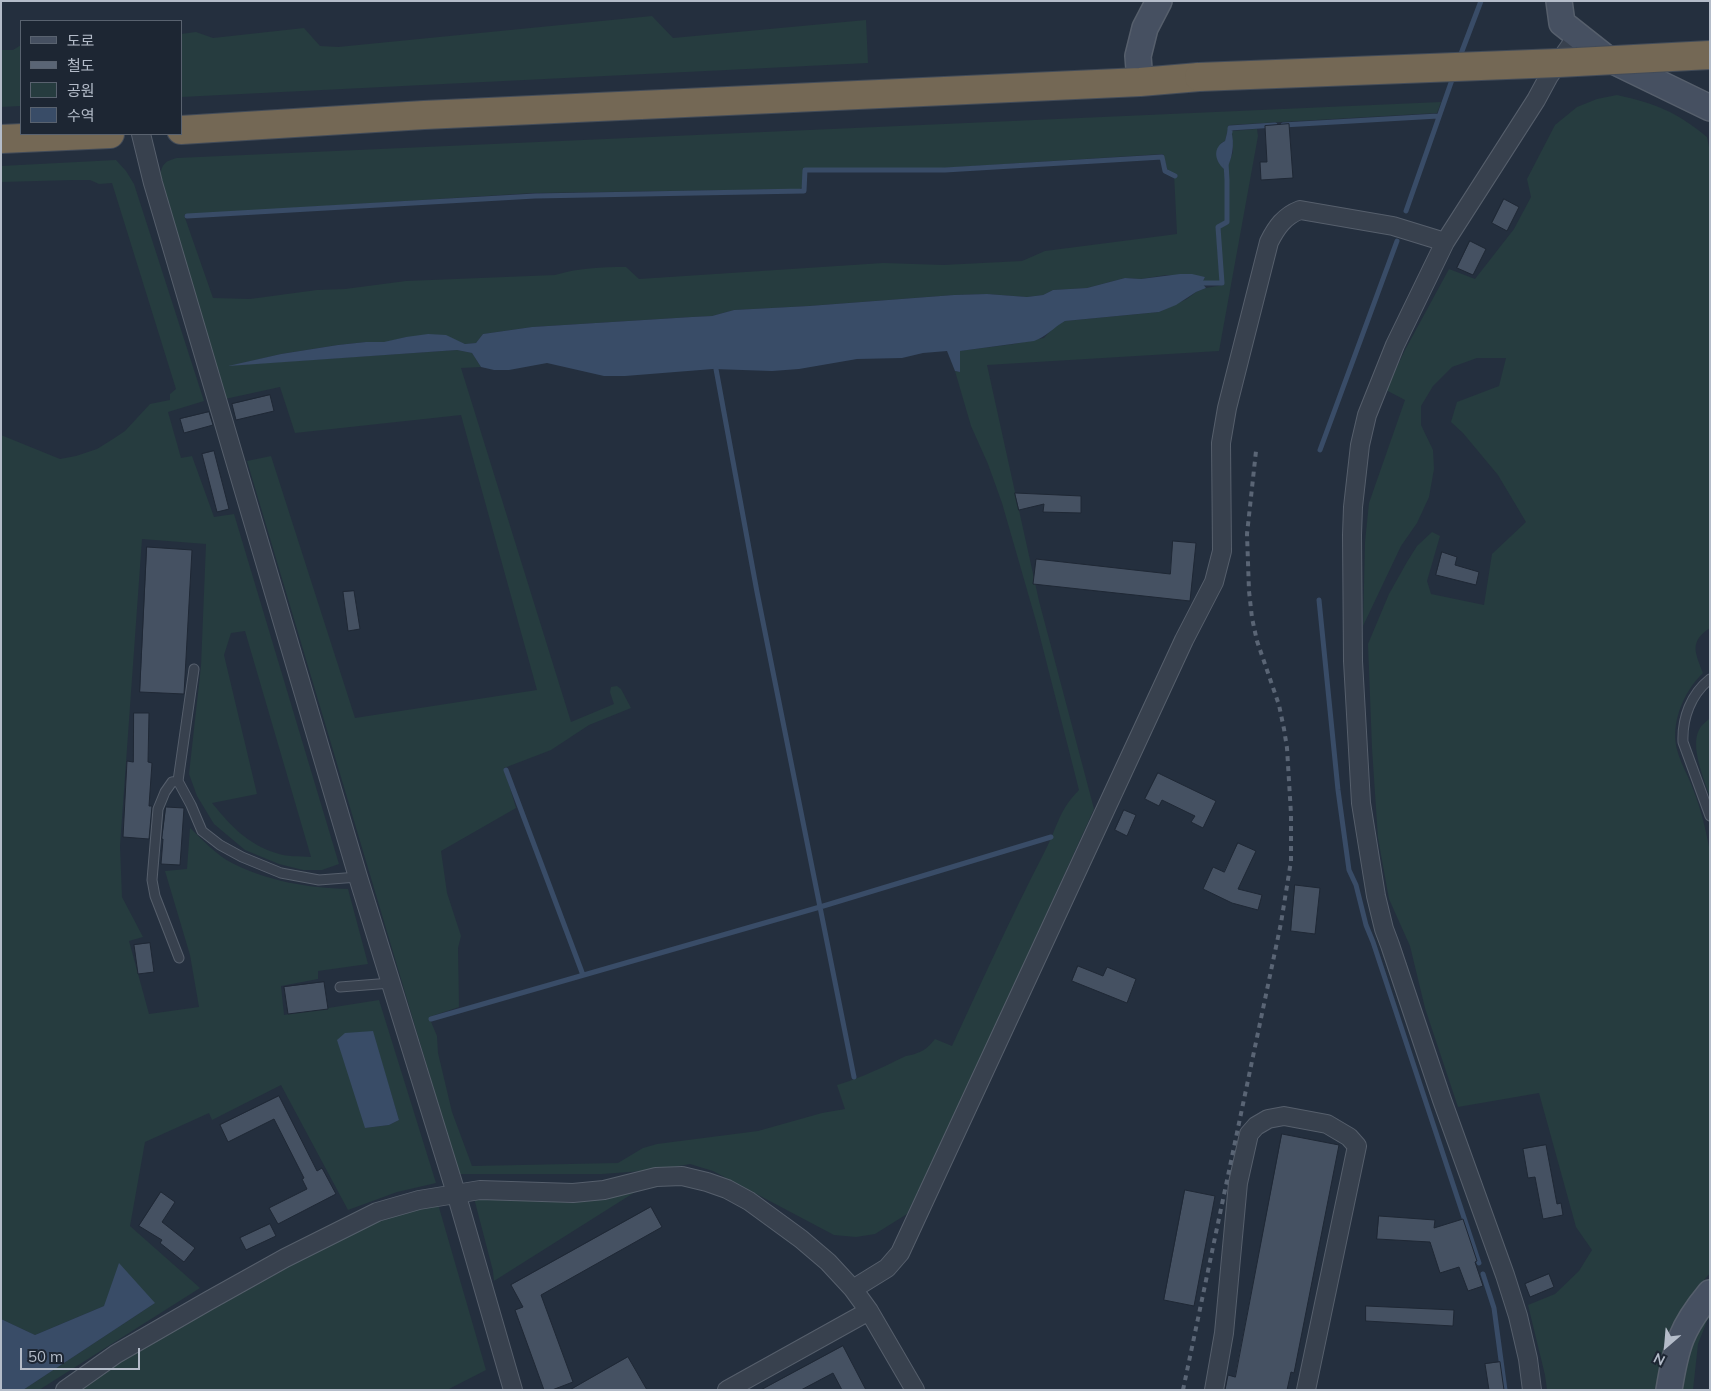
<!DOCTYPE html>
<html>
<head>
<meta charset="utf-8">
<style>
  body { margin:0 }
  #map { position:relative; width:1711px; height:1391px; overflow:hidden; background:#242f3e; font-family:Mulish,"Noto Sans KR",sans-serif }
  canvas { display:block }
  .frame { position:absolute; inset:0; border:2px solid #b4bcc9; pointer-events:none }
  .legend { position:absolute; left:20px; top:20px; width:162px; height:115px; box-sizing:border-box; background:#1d2633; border:1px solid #59626f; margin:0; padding:6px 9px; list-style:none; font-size:15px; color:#b4bcc9 }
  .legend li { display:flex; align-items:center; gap:10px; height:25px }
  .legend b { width:25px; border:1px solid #59626f }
  .north { position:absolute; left:1641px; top:1321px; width:50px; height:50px; -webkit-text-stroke:4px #1d2633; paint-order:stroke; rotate:207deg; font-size:14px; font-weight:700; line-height:20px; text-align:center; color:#b4bcc9 }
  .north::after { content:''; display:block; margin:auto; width:18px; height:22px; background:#b4bcc9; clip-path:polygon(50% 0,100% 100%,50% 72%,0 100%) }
  .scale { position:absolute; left:20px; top:1348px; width:120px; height:22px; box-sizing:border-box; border:2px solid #b4bcc9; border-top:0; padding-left:6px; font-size:15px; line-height:18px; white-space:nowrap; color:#b4bcc9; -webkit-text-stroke:4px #1d2633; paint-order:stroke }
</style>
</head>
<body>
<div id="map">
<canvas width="1711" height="1391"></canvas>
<div class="frame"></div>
<ul class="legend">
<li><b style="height:6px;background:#465061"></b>도로</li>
<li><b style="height:6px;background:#5a6575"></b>철도</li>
<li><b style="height:14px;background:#263c3f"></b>공원</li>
<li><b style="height:14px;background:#394c67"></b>수역</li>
</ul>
<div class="north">N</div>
<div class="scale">50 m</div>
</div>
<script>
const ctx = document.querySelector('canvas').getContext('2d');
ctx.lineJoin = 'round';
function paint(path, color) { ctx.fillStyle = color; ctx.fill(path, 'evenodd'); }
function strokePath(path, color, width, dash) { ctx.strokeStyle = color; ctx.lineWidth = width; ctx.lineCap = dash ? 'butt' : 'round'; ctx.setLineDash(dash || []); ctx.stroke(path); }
const green = new Path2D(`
  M652 16 673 38 866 20 868 63 181 97V34L196 32 213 38 304 28 320 46 338 47Z
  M21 45V106L1 107V50H13Z
  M1617 95C1657 104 1675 111 1707 137L1710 152V628C1688 642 1696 654 1703 673 1683 692 1669 726 1678 753 1682 766 1689 777 1693 789 1701 809 1706 830 1710 852V1273L1696 1290 1659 1390H1547L1545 1375 1528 1305 1555 1294 1579 1271 1592 1250 1576 1227 1539 1093 1458 1107 1425 1008 1410 946 1389 899 1378 838 1372 748 1368 644 1389 594 1407 562 1417 546 1432 532 1440 536 1427 581 1431 594 1484 605 1492 554 1526 522 1498 475 1463 433 1451 422 1457 402 1499 386 1506 358H1477L1452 367 1433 386 1421 406V425L1433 450 1434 469 1429 497 1417 523 1401 546 1363 626 1365 542 1369 503 1405 400 1386 390 1405 350 1449 269 1475 279 1514 229 1531 197 1527 179 1555 125 1577 107 1597 99Z
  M1441 102 1437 113 1229 125 1225 141 1221 143 1217 159 1224 169 1226 181 1225 221 1216 226 1220 281H1203L1205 277 1166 275 1141 279 1125 278 1087 288 1053 290 1043 295 1027 297 987 294 954 295 809 306 734 310 712 316 692 317 532 327 483 334 476 343 465 344 458 341 406 337 384 343 366 342 338 345 281 354 234 365 457 350 472 353 481 367 461 368 571 722 614 704 610 692 611 687 617 686 621 689 631 708 589 725 551 750 504 768 516 808 441 851 447 893 461 936 458 948 459 1007 429 1017 437 1036 438 1053 452 1112 472 1166 618 1163 643 1148 657 1144 758 1131 822 1113 845 1109 837 1085C861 1078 883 1067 906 1056 909 1055 913 1055 917 1053 925 1051 930 1045 935 1039L952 1046C982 981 1011 917 1044 853 1057 829 1058 811 1079 790L1036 621 1002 503 988 464 971 426 955 371 960 372 959 351 1014 344 1044 338 1054 327 1065 321 1159 312 1187 299 1196 292 1206 288 1223 285 1220 228 1228 224 1229 180 1227 168 1233 152 1232 131 1257 129 1258 136 1219 351 987 365 1039 601 1094 809 952 1122 907 1214 875 1234 856 1237 834 1235 713 1171 690 1164 657 1170 602 1174H459L247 461 271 456 355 718 537 690 461 415 295 433 280 387 225 399 160 176C162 164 165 161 177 158ZM1163 154 1167 169 1174 174 1177 234 1045 251 1022 261 943 265 883 263 639 279 626 267C601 267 578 268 555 275L406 281 345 289 317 290 250 299 213 298 184 215 533 193 800 189 802 187 804 168H942Z
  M116 160 126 171 134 184 204 401 168 412 181 458 192 456 214 517 234 514 339 864 322 870H303L279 864 245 850 214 824 197 796 189 774 201 666 206 544 142 539 120 846 122 897 143 937 129 941 149 1014 199 1007 190 955 165 871 187 869 190 828C203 840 216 855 232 863 267 881 308 888 348 889L368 964 318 971V979L281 986 284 1015 379 1000 436 1183 397 1192 348 1210 281 1085 212 1120 209 1113 145 1142 130 1226 200 1288 39 1390H23L155 1303 104 1306 35 1335 1 1319V435L60 459 76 456 97 449 113 439 125 431 150 404 170 400V394L176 389 112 183 99 184 90 180H74L1 182V166ZM245 631 311 857C300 856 286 857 276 853 247 844 230 825 212 803L257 794 224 655 231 633ZM372 1031 399 1120 389 1125 365 1128Z
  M1710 718V797C1704 779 1690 747 1699 730 1701 725 1706 722 1710 718Z
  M662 1175 494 1281 493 1271 474 1198Z
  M438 1204 486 1370 447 1390H76L124 1357 351 1231 384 1218Z
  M1710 1303V1317L1707 1321 1698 1344 1693 1390H1680L1686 1346Z`);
const water = new Path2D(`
  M1229 125C1235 137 1234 155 1227 168L1224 169C1214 160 1213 147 1225 141Z
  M1180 274H1192L1205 277 1202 283 1206 288 1196 292 1176 305 1159 312 1065 321C1054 327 1046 337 1034 341L960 351V372L955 371 947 351 923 353 902 358 857 359 799 369 772 371 713 369 625 376H604L547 363 509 370H494L481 367 472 353 457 350 228 366 281 354 338 345 366 342H384L406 337 428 334 446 335 465 344 476 343 483 334 532 327 692 317 712 316 734 310 809 306 954 295 987 294 1027 297 1043 295 1053 290 1087 288 1125 278 1141 279Z
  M373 1031 399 1120 389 1125 365 1128 337 1040 345 1033Z
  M119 1263 155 1303 23 1390H1V1319L35 1335 104 1306Z`);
const stream = new Path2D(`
  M1459 59 1481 1
  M1283 125 1438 116
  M1230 132V128L1275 125
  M1406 211 1453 77
  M187 216 535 196 804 191 805 170H945L1162 157 1165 171 1175 176
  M1202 283H1222L1218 227 1227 222V180L1226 163
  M716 369 757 592 854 1077
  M1320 450 1397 241
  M1319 600 1338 790 1349 870 1356 885 1366 925 1373 942 1479 1263
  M506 770 583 975
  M431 1019 820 907 1051 837
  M1483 1274 1494 1308 1505 1390`);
const building = new Path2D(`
  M1289 124 1293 178 1261 180 1260 162H1267L1265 126Z
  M1504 199 1519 207 1507 231 1492 223Z
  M1470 241 1486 249 1473 275 1457 268Z
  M270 395 274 411 236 420 232 404Z
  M209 412 213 425 184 433 180 419Z
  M214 451 229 509 217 512 202 454Z
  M1015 493 1081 496V513L1043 512 1044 504 1019 510Z
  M1173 541 1196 543 1190 601 1033 584 1036 559 1170 574Z
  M147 547 192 550 184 694 140 692Z
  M1442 552 1457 557 1455 565 1479 572 1476 585 1436 575Z
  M354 591 360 629 348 631 343 592Z
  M134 713H149L148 762 152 763 149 806H152L149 839 123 837 127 761 133 762Z
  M1158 773 1216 801 1203 828 1191 822 1195 816 1162 800 1159 806 1145 799Z
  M166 807 184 808 180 865 161 864 163 839H162Z
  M1124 810 1136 815 1127 836 1115 830Z
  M1238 843 1256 851 1238 889 1262 895 1258 910 1232 903 1203 889 1213 867 1224 872Z
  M1295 885 1320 888 1315 934 1291 931Z
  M150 943 154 972 138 974 134 945Z
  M1078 966 1103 976 1107 967 1136 979 1127 1003 1072 981Z
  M324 982 328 1009 288 1014 284 987Z
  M279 1096 317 1171 322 1168 336 1194 278 1224 269 1208 307 1189 302 1179 304 1178 274 1119 228 1142 220 1125Z
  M1282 1134 1339 1145 1294 1373 1291 1372 1287 1390H1225L1228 1375 1235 1377Z
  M1546 1145 1557 1204 1561 1203 1563 1215 1543 1219 1535 1177 1528 1178 1523 1149Z
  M1185 1190 1215 1196 1194 1306 1164 1300Z
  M161 1192 175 1202 162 1222 195 1248 184 1262 160 1243 162 1240 139 1226Z
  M651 1207 662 1227 541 1295 573 1382 552 1390H544L515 1310 523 1307 511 1285Z
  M1379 1216 1435 1220 1434 1228 1463 1219 1477 1261 1475 1262 1483 1286 1468 1291 1459 1267 1440 1273 1430 1242 1377 1239Z
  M270 1224 276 1236 246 1250 240 1238Z
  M1549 1274 1554 1287 1530 1297 1525 1284Z
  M1366 1306 1454 1310 1453 1326 1366 1321Z
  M843 1346 866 1390H842L833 1373 801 1390H761Z
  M628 1357 647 1390H570Z
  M1500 1362 1504 1390H1489L1485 1364Z`);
const lane = new Path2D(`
  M194 669 178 781 191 805 202 831 220 845 242 857 281 873 319 880 358 877
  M1710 679C1691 694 1682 718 1683 742L1710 816
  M178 781 172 782 165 792 158 809 152 880 155 896 179 958
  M340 987 391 983`);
const street = new Path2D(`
  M141 134 153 183 358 877 456 1193 513 1390
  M853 1289 887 1268 900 1253 1184 640 1214 582 1222 551 1221 443 1227 408 1269 242C1276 228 1284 216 1300 210L1393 226 1445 242
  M65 1390 116 1354 208 1301 285 1258 377 1212 419 1200 480 1190 573 1193 604 1190 656 1177 682 1176 707 1182 727 1189 749 1201 801 1239 828 1262 853 1289 869 1311 915 1390
  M727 1390 869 1311
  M1214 1390 1224 1333 1238 1183 1249 1134 1256 1126 1268 1119 1284 1116 1327 1124 1349 1137 1357 1146 1306 1390
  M1532 1390 1528 1359 1518 1316 1505 1275 1442 1100 1390 945 1384 929 1376 896 1361 803 1353 661 1352 535 1353 507 1360 445 1367 415 1395 345 1445 242 1536 100 1549 76 1578 35`);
const secondary = new Path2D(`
  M1559 1 1562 23 1605 57 1710 108
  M1140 82 1138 56 1145 28 1159 1
  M1669 1390C1676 1346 1681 1328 1710 1293`);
const highway = new Path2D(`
  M181 130 424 115 1140 82 1199 77
  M1 139 110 134`);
const rail = new Path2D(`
  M1183 1390 1281 923 1291 861V814L1287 748 1284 729 1279 705 1257 641 1252 618 1249 591 1247 534 1256 451`);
const highwayBridge = new Path2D(`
  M1199 77 1558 63 1710 55`);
paint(green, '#263c3f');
paint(water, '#394c67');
strokePath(stream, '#394c67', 5);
paint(building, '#455162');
strokePath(building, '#1f2835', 1);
strokePath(lane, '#565f6c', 11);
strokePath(street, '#565f6c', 20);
strokePath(secondary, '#565f6c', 28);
strokePath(highway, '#434c59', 30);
strokePath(lane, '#38414e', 9);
strokePath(street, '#38414e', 18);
strokePath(secondary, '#465061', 25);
strokePath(highway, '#746855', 28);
strokePath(rail, '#5a6575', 4, [5, 5]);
strokePath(highwayBridge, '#434c59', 30, []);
strokePath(highwayBridge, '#746855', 28);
</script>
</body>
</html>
